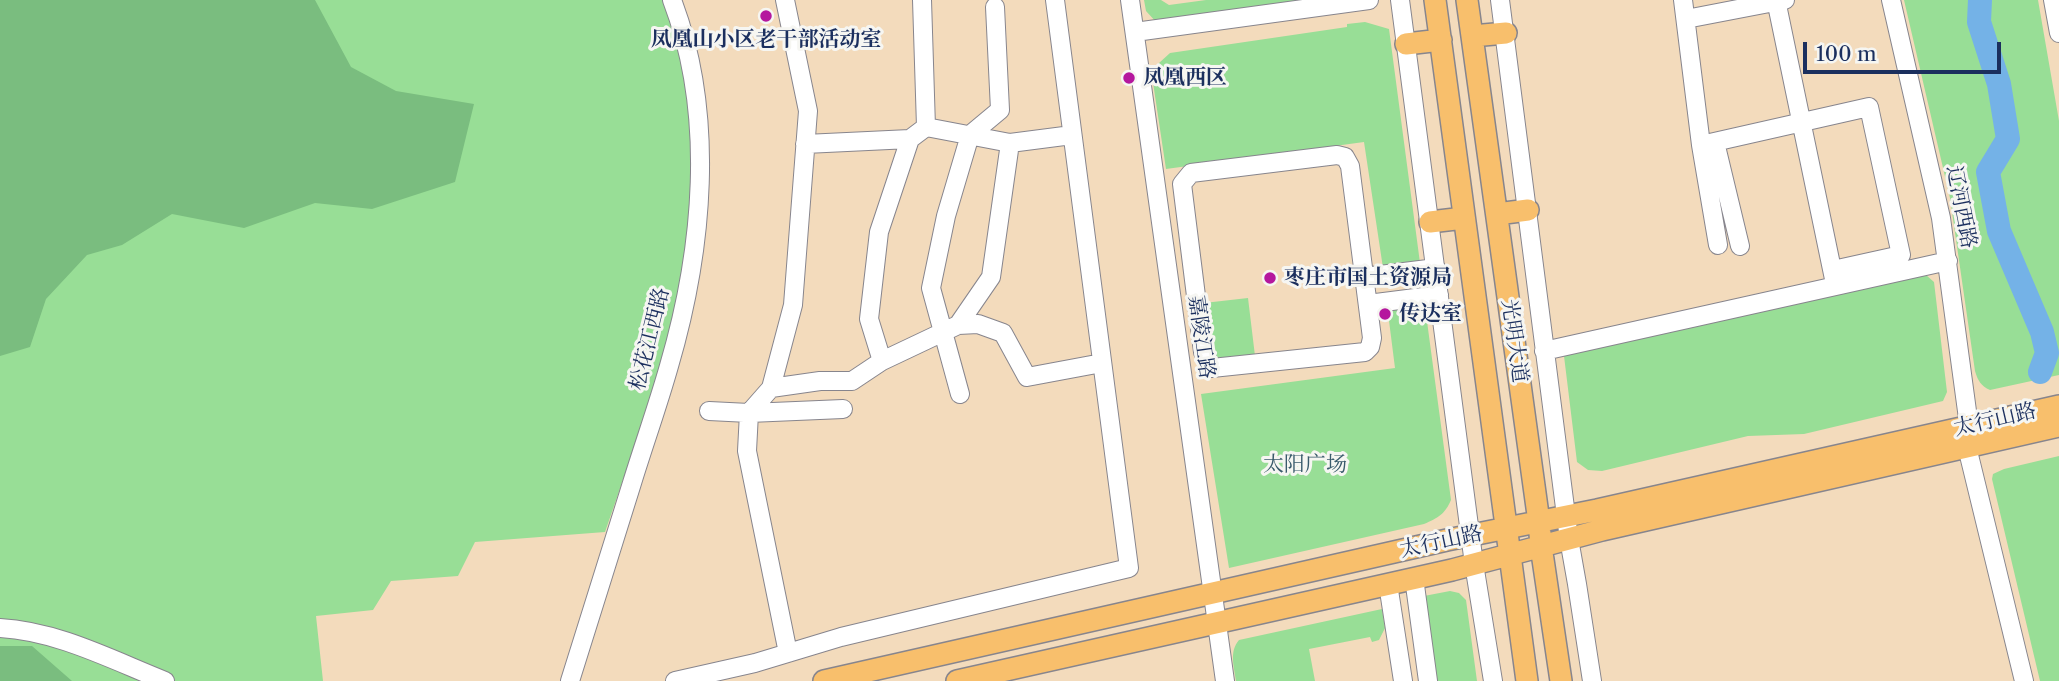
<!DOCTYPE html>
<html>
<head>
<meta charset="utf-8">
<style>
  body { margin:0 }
  #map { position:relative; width:2059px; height:681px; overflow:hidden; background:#f3dbbc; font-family:"Libre Caslon Text",serif }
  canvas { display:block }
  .scale { position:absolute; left:1803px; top:42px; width:198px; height:32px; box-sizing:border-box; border:4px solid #1b2f5e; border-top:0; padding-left:9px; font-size:21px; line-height:24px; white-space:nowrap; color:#1b2f5e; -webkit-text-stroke:5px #f6f6f2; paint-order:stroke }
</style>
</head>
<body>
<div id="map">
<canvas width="2059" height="681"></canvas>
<div class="scale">100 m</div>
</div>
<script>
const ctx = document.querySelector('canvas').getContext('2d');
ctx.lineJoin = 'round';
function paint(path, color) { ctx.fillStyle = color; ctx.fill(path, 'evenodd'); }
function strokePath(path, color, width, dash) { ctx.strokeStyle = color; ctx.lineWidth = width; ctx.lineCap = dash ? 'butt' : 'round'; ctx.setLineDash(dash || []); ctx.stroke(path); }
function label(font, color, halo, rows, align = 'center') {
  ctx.font = font + ' "Libre Caslon Text","Noto Serif SC",serif'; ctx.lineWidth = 6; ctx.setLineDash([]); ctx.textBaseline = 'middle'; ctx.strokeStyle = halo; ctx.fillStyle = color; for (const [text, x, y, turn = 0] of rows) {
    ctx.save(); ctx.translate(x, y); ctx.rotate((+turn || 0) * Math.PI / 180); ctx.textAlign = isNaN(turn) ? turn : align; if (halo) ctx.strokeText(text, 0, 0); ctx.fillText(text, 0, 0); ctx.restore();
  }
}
const green = new Path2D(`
  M0 0H665L679 28 694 139 686 255 665 358 605 532 475 542 458 576 391 581 373 610 316 616 323 681H0Z
  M1144 0H1161L1169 5 1206 0H1334L1157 23 1146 11Z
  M1904 0H2038L2059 121V375L1990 390C1981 386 1978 381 1975 371L1950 198Z
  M1365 22 1389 29 1420 263 1383 268 1364 142 1166 169 1152 76 1159 63 1170 53 1347 27V24Z
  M1926 275 1934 282 1947 392 1943 401 1804 434 1748 436 1602 471 1588 470 1577 462 1564 356Z
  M1248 298 1255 356 1217 361 1212 355 1204 303Z
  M1424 299 1451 500C1445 514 1438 518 1424 524L1229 568 1201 394 1395 368 1387 305Z
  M2059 456V681H2040L1992 479 1993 474 2004 469Z
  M1450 591 1459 593 1466 600 1477 681H1435L1424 596Z
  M1382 609 1385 628 1379 640 1372 642 1370 637 1309 649 1315 681H1236C1234 666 1229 652 1239 640Z`);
const forest = new Path2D(`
  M0 0H315L351 67 396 91 474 104 455 182 372 209 315 203 244 228 172 214 122 245 87 255 46 299 30 347 0 356Z
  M0 646H32L72 681H0Z`);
const river = new Path2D(`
  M1980 0 1979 22 1999 84 2008 139 1988 172 1999 231 2042 332 2047 353 2040 372`);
const minor = new Path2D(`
  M785 0 808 111 793 305 771 388 749 413 747 451 788 653
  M922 0 926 127
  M1130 0 1225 681
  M1400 0 1474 564 1493 681
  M1500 0 1569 539 1577 584 1592 681
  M1683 0 1701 145 1718 245
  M1776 0 1834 279
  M1891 0 1941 218 1969 426
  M2053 0 2059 33
  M1686 19 1785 0
  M1135 32 1369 0
  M1715 142 1740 246
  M805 144 910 139 926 127 1010 143 1072 135
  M1701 145 1869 107 1901 255 1833 270
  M1337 155 1345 157 1350 166 1372 338 1370 347 1365 352 1212 368 1203 352 1182 184 1191 173Z
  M1364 277 1436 268
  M1368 304 1439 295
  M958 325 991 277 1010 143
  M1544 351 1948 261
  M882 361 869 319 879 232 910 139
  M771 388 820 381H852L882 361 958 325 978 324 1003 333 1027 377 1102 363
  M960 394 931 288 946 216 970 135 1000 110 995 7
  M709 411 749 413 843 409
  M1967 447 2024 681
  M1414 578 1428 681
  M1388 584 1403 681
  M0 628C57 631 112 660 165 681
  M570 681C591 615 611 549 632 483 644 444 658 405 669 366 703 250 716 115 672 0
  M675 681 755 663 841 637 1129 568 1055 0`);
const major = new Path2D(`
  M1435 0 1527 681
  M1467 0 1539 522 1541 546 1561 681
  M1472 36 1506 33
  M1406 44 1441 40
  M1497 214 1528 210
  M1430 222 1464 218
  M824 681 1447 540 1597 510 2059 406
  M957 681 1452 570 1602 530 2059 426`);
const markers = [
  [766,16,7,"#b5179e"],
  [1129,78,7,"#b5179e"],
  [1270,278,7,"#b5179e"],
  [1385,314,7,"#b5179e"]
];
const poiNames = [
  ["凤凰山小区老干部活动室",766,40,"center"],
  ["凤凰西区",1143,78],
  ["枣庄市国土资源局",1284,278],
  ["传达室",1399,314]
];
const streetNames = [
  ["辽河西路",1961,207,79],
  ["嘉陵江路",1201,337,82],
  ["松花江西路",650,339,-76],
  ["光明大道",1514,341,82],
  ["太行山路",1995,420,-13],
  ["太行山路",1441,542,-12]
];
const parkNames = [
  ["太阳广场",1305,465]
];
paint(green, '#98de96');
paint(forest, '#7abd7f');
strokePath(river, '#74b2e7', 24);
strokePath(minor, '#87858d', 20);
strokePath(major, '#87858d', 24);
strokePath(minor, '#fff', 18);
strokePath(major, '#f8bf6c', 21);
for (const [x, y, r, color] of markers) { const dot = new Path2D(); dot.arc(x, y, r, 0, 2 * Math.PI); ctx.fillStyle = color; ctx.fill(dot); strokePath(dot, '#f6f6f2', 2.5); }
label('bold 21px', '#1b2f5e', '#f6f6f2', poiNames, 'left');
label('21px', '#1b2f5e', '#f6f6f2', streetNames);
label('21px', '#3a5b6c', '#f6f6f2', parkNames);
</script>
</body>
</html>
